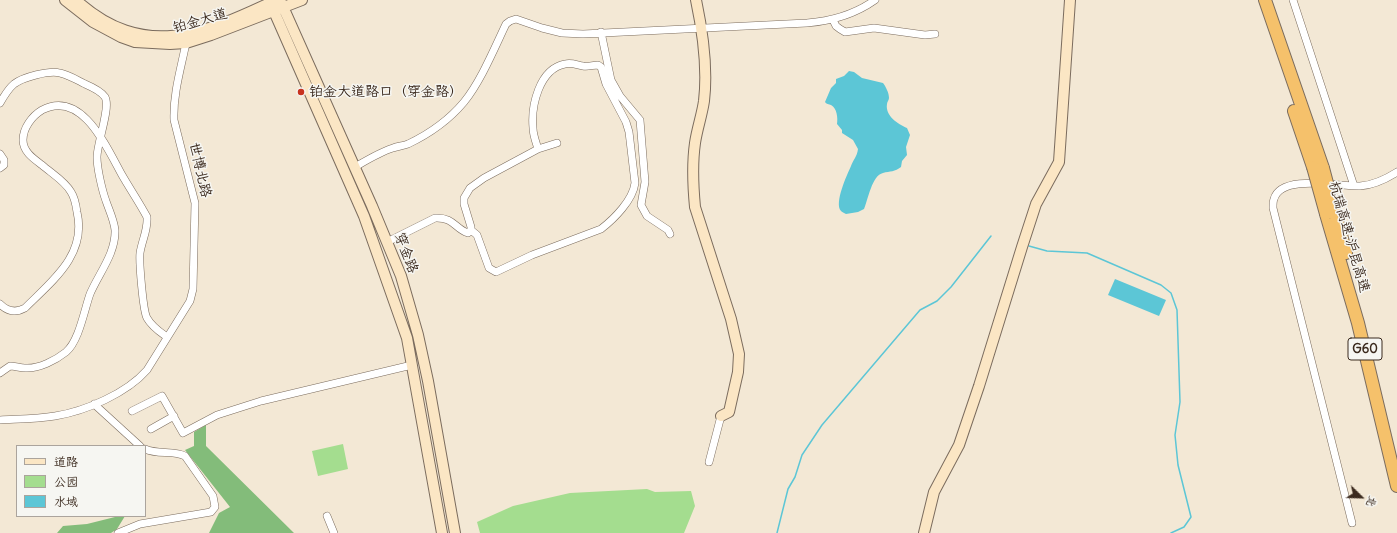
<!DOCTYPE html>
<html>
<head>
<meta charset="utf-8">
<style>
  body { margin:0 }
  #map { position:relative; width:1397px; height:533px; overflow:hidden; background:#f3e8d5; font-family:Delius,"LXGW WenKai TC",sans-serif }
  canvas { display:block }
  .legend { position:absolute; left:16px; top:445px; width:130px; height:72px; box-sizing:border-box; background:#f6f6f2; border:1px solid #aba49d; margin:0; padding:5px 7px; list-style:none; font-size:12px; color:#3b2a1e }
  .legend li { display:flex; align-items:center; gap:8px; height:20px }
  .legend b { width:20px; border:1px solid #aba49d }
  .north { position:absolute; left:1341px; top:477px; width:40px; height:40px; -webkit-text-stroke:3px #f6f6f2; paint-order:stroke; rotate:113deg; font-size:11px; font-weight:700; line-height:16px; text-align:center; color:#3b2a1e }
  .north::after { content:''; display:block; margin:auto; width:14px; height:18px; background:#3b2a1e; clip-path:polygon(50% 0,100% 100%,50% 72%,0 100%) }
</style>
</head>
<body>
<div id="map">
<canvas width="1397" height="533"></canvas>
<ul class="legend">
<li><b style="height:5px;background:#fbe6c4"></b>道路</li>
<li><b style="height:11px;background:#a4dd8f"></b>公园</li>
<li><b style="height:11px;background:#5cc6d6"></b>水域</li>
</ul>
<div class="north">北</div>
</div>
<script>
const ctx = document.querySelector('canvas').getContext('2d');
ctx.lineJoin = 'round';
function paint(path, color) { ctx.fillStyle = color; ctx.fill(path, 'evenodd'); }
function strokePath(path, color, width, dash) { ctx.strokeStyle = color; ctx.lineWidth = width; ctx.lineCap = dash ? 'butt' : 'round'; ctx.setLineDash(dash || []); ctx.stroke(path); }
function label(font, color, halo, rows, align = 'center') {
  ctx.font = font + ' Delius,"LXGW WenKai TC",sans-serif'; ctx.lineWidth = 3; ctx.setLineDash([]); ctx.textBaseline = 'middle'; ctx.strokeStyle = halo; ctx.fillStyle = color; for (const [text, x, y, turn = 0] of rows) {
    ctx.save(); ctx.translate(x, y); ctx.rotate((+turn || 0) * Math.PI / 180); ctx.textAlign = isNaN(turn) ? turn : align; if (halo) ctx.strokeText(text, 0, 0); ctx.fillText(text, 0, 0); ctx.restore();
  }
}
const green = new Path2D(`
  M343 444 348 469 318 476 312 451Z
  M647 489 655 492 691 491 695 506 684 533H480L477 522 513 506 570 493Z`);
const forest = new Path2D(`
  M206 425V446L294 533H209L219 513 230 507 185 450 194 446V432Z
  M119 516H125L117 529 111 533H57L63 526 87 524Z`);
const water = new Path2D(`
  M849 71 854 72 862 78 883 83C886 87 889 93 889 98 889 100 887 102 887 104 885 116 898 124 907 128L910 135 906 147 907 155 902 161 901 167C895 172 890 171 883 173 872 175 868 200 864 209L858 212 846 214C844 213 842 212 841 211 834 203 847 175 851 166 853 160 857 157 858 149L853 140 842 133V130L837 124C838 118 837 108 831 105 829 104 826 104 825 102L831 88 836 83V79L844 76Z
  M1115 279 1166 300 1159 316 1108 295Z`);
const stream = new Path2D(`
  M1029 246 1047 251 1087 253 1161 285 1171 293 1177 310 1180 402 1175 435 1178 465 1191 517 1184 527 1171 533
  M777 533 788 489 795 477 802 455 822 425 920 310 937 301 951 287 991 236`);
const street = new Path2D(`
  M1293 0 1354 186
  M833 20 836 26 840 29 845 32 874 28 925 35 935 34
  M601 32 611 80 620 96 640 120 645 182 641 205 647 216 668 230 670 234
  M0 103C4 96 8 89 14 84 23 77 50 70 60 73 69 75 77 80 85 84 92 87 101 91 105 97 111 107 97 143 97 157 97 168 102 190 106 201 109 210 114 220 115 230 116 253 99 273 90 294 84 311 79 341 66 352 56 360 39 369 25 368 20 368 15 366 10 366L0 373
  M0 154 4 160V165L0 168
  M355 167C367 160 380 152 393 148 398 146 403 146 408 144 429 134 449 120 464 102 481 81 494 49 506 24L510 21 516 19 542 28 562 33 583 34 807 23C832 21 854 15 875 0
  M471 230 477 235 489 268 496 272 532 255 601 229C614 219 633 200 635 183L629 132 626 122 606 84 601 67 598 65C593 65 588 67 583 66 577 65 571 62 565 64 539 69 531 106 533 128 533 135 536 142 538 149
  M387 242 435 218C454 217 455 229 468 233L471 230V227L464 204V198L470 188 484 178 538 149 557 143
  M0 304C8 312 16 313 25 308 52 281 87 255 77 212 76 205 75 198 71 192 65 181 51 173 42 165 34 159 23 152 23 140 23 128 32 116 42 110 82 89 107 148 122 175 130 189 139 202 147 217 148 230 142 240 140 253 139 262 143 311 147 318 152 327 160 332 167 337
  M94 404 140 446
  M132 411 162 396 183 433 217 415 261 401 412 365
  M0 420C18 419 37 419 55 416 86 411 127 393 147 370L190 301 193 289 195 203 174 120C173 94 181 68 186 43
  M151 429 174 416
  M709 462 721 416
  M327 516 334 533
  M1352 523 1273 208C1273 205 1273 201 1274 199 1281 173 1341 187 1360 186 1373 185 1386 179 1397 172
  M118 533 140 524 205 513 211 512 215 507 213 496 185 456C173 450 158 455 145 449`);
const secondary = new Path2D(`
  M65 0 93 22 121 37 135 42 170 44 186 43 211 35 302 0
  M76 0C143 61 204 34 276 0
  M269 0 364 216 407 338 442 533
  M280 0 372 206 401 276 418 335 428 381 455 533
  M696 0C703 33 708 67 704 101 702 115 697 129 695 143 692 164 693 186 695 207L731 319 739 354 738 372 729 412 721 416
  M924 533 934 492 959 445 979 386 1022 247 1036 204 1059 162 1070 0`);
const highway = new Path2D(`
  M1265 0 1323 168
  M1294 111 1313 167
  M1326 214 1358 323 1397 486
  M1336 217 1346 253`);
const highwayBridge = new Path2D(`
  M1313 167 1326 214
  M1323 168 1336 217`);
const markers = [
  [301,92,4,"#c8321e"]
];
const shields = [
  [1365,349,34]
];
const shieldNames = [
  ["G60",1365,349]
];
const streetNames = [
  ["铂金大道",200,21,-16],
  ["世博北路",200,170,77],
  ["杭瑞高速;沪昆高速",1349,237,74],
  ["穿金路",406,253,69]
];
const poiNames = [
  ["铂金大道路口（穿金路）",309,92]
];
paint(green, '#a4dd8f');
paint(forest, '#83bc7a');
paint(water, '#5cc6d6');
strokePath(stream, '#5cc6d6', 1.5);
strokePath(street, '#7b6c5e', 8);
strokePath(secondary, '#7b6c5e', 12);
strokePath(highway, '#7b6c5e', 14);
strokePath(street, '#fff', 7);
strokePath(secondary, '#fbe6c4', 10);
strokePath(highway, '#f5c16b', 12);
strokePath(highwayBridge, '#7b6c5e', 14, []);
strokePath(highwayBridge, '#f5c16b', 12);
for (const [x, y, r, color] of markers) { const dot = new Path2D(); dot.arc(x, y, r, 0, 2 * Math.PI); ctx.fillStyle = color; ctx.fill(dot); strokePath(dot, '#f6f6f2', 1.5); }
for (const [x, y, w] of shields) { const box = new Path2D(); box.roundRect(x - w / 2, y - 11, w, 22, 3); ctx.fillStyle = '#f6f6f2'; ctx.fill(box); strokePath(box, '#3b2a1e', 1); }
label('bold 13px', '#3b2a1e', null, shieldNames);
label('14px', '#3b2a1e', '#f6f6f2', streetNames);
label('14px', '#3b2a1e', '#f6f6f2', poiNames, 'left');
</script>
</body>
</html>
